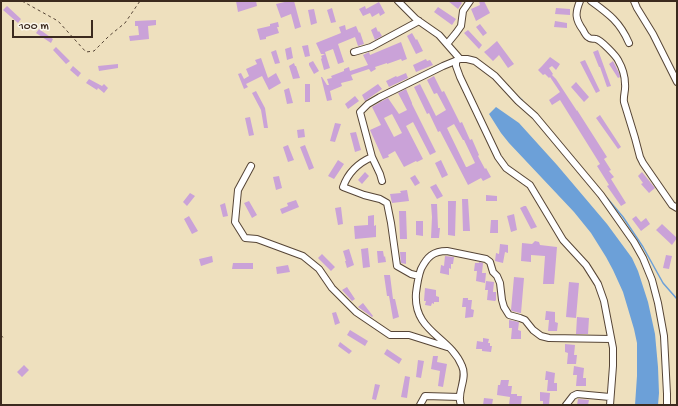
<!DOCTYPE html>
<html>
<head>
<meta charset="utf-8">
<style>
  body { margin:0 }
  #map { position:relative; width:678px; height:406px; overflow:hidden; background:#eee0be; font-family:"Gochi Hand",sans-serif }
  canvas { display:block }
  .frame { position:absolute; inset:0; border:2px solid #3b2a1e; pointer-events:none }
  .scale { position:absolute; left:12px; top:20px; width:81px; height:18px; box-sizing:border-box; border:2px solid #3b2a1e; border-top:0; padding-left:5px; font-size:12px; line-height:14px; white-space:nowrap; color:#3b2a1e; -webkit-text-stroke:3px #fbf7ec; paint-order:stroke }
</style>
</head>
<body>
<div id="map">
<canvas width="678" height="406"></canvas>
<div class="frame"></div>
<div class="scale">100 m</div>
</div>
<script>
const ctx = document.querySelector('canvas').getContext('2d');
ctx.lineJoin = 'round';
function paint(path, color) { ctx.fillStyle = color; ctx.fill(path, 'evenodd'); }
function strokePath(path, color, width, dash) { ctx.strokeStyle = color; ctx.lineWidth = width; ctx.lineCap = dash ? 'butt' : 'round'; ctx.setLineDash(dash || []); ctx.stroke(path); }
const water = new Path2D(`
  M496 107 519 123 557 165 607 224 632 258 638 271 648 302 655 334 658 367 659 393 658 405H635L637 376V343L634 329 623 292 613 270 606 257 591 233 574 212 509 143 501 133 489 114Z`);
const stream = new Path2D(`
  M466 56 474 58
  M513 92 522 100
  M607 198 623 217 643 247 663 283 677 299`);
const building = new Path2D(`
  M236 1H256L257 6 238 12Z
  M289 1H294L301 27 295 29 291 14 281 18 276 4Z
  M448 1H460L462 3 458 9Z
  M479 1H484L490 13 476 21 471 9 480 5Z
  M379 2 385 13 380 16 379 13 372 17 370 13 363 16 359 9 365 6 366 9Z
  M7 6 21 19 18 23 3 10Z
  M438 7 456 19 452 25 434 12Z
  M332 8 336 22 331 23 327 10Z
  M556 8 570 9V15L555 14Z
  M314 9 317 23 311 25 308 10Z
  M156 20V25L148 26 149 39 130 41 129 36 139 35 138 26H135V21Z
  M555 21 567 23V28L554 27Z
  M278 22 279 27H277L279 33 266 37V39L260 40 257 29 270 26V24Z
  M480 24 487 33 483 36 476 27Z
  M345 25 346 30 356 26 359 33 360 32 364 44 358 46 355 37 338 44 344 62 338 64 333 49 325 52 330 68 324 70 321 59 322 58 321 56 325 54H321L316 43 341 33 339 27Z
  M376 27 378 32 379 31 382 36 375 40 371 30Z
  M39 29 53 39 51 43 36 33Z
  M468 30 482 45 479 49 464 33Z
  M412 33 416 40 417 39 423 51 416 54 407 36Z
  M497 41 514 64 508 68 499 55 493 61 484 52 488 49Z
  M401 42 407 59 402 61 401 59 387 64V63L375 67 376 69 371 72 369 69 351 75 353 80 341 83 342 86 330 91 332 100 327 101 321 77H322L327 85H329L327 79 332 78 331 76 344 71V69L349 67 350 71 368 65 363 55 369 52 370 55Z
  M308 45 310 56 305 57 302 46Z
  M56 47 70 61 66 64 53 50Z
  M291 47 293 58 287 60 285 49Z
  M276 50 280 63 275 64 271 52Z
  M598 50 611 86 607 87 600 67H599L593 52Z
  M550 57 560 64 556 70 552 66 549 68 553 74 552 75 556 79 577 111V110L607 157 604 159 611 170 609 171 614 177 611 179 626 203 621 206 607 186 609 185 597 166 600 164 560 100 552 105 549 100 560 92 550 77 549 78 545 74 543 75 538 70 542 66Z
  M261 58 268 78 276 73 281 83 269 90 262 76 246 84 248 87 244 89 238 74 241 73 244 79 249 76 246 69 257 64 255 60Z
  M426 59 427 61 430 60 433 65 416 72 413 65Z
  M585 60 600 91 596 93 580 62Z
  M313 61 319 71 314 74 309 65V63Z
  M613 61 619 73 620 77 618 78 609 64Z
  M294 63 295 66H296L300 78 293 79 289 66Z
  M118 64V68L99 71 98 66Z
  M73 66 81 73 78 77 70 70Z
  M406 73 408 78 389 87 386 81 396 76 397 77Z
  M434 76 442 92 444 91 460 123 462 122 470 140 472 139 479 155 478 156 485 169 486 168 491 177 483 181 481 178 468 185 440 131 438 132 429 113 427 114 414 87 420 84 436 116 446 110 437 93 434 94 427 80ZM454 124 463 140H464L475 163 467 167H466L447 128Z
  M89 79 102 86 104 84 108 88 104 93 98 88 97 90 86 83Z
  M576 82 589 97 584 102 571 87Z
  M305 84H310V102H305Z
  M378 84 382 89 365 101 362 95Z
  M289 88 293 103 287 104 284 90Z
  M406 89 412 103V104L436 152 430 155 413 122 406 126 423 159 417 162 416 161 404 167 395 151 388 155 389 157 383 159 370 130 381 125 372 107 382 101 388 98 399 114 407 110 398 93ZM392 114 402 133 394 137 384 118Z
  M256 91 265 108 268 128H264L261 110 252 93Z
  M355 96 359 101 348 109 345 104Z
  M600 115 621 147 618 149 596 118Z
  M250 117 254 135 249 136 245 118Z
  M335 123 341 124 335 142 330 141Z
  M304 129 305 137 298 138 297 130Z
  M356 132 361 150 355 152 350 133Z
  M288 145 294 160 288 162 283 147Z
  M305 145 314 168 309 170 300 147Z
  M338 160 344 164 334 179 328 176Z
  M441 160 448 175 442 178 435 163Z
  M365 172 369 176 362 184 358 180Z
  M642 172 655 188 649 193 641 184 643 183 638 176Z
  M415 175 420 183 415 186 410 178Z
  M279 176 282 188 276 190 273 177Z
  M436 184 443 196 437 199 430 187Z
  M407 190 409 201 392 203 390 194 401 193 400 191Z
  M190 193 195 196 187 206 183 202Z
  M486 195 497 196V201H486Z
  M462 199H468L470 231H463Z
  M296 200 299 207 282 214 280 209 288 206 287 203Z
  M249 201 257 215 252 218 244 203Z
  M448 201H456L455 236 448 235Z
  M225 203 228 216 223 217 220 205Z
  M431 204H437L438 228H440L439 238H431L432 217Z
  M524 206H526L537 227 531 229 520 208Z
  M341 207 343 224 338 225 335 208Z
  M399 211H406L407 239H400Z
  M514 214 517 230 511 232 507 216Z
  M374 215V226L376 225V237L355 239 354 226 368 225V216Z
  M189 216 198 231 192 234 184 219Z
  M636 216 641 222 646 218 650 224 641 231 632 219Z
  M491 220H498V233H490Z
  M416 221H423V236L416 235Z
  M662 224 677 238 672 245 656 230Z
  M535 241 539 242 540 245 557 247 554 284H543L545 256 531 255V262L521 261 522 243 532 244Z
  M500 244 508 245V253L505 252 503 263 495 261 496 253 499 254Z
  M368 248 370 267 363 268 361 249Z
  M349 249 354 265 347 268 345 261H346L343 251Z
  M377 251H383L384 257 385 256 386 262 378 263Z
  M400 252H406V264L401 263Z
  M322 254 335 267 331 271 318 258Z
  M666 255 672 256 669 269 663 268Z
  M212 256 213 262 201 266 199 259Z
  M445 256 454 257 453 264H451V269L449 268V275L440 273 441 265 444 266Z
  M479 262 483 263 482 273H486L485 283 476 281 477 271H474L475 263H479Z
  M233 263H253V269H232Z
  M288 265 290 272 277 274 276 267Z
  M384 275H390L393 299H395L399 317 393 319 389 296H387Z
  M514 277 524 278 521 313H520L512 311 511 310Z
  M486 281 494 282 493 292H496V300L495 301 487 300 488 290H485Z
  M569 282 579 283 576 318 566 317Z
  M347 287 355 299 352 301 342 290Z
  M425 288 436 290V296L439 297V302H434V304L432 303 431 306 425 305 426 301H424Z
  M463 298H468V300H472L471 309 474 310 473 317 465 318 466 307H462Z
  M363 303 373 316 372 317 358 307Z
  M546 311 555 312V322L558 323 557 331H548L549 320H545Z
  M336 312 340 323 335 325 332 313Z
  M577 317 589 318 588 334H576Z
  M509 320 519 322 518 330 521 331V339H511L512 328H509Z
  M350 330 368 341 365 346 347 335Z
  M483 338 489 339 488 343H490V346H492L491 352 482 351V349H476L477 341 483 342Z
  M340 342 352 351 349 354 338 346Z
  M565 344 575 345 574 355H577L576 364H567L568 353 565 352Z
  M387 349 402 359 399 364 384 354Z
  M433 356H438L437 362 447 364 443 387 438 386 440 371 431 369Z
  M418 360 424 361 421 378 416 377Z
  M24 365 29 370 22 377 17 372Z
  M574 366 584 368 583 378H586V386H576L577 375H573Z
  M546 371 555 373 554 383H557V391H547L548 380H545Z
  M405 376 410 377 407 398 401 397Z
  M501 380H509L508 386H512L511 394H517V396H522L521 405H509L510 397 497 395 498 385H500Z
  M375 384 380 385 376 400 372 399Z
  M540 392 550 393 549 405H543V401H540Z
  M484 398 493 399 492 405H483Z
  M578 399 589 400 588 405H577Z`);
const path = new Path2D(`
  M22 1 58 21 86 52 94 51 109 36 125 23 140 1
  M1 335 4 339`);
const minor = new Path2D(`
  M398 1 416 19 439 35 460 59
  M580 1C575 13 575 19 583 30 584 32 586 36 588 37 591 40 594 38 596 39 601 40 616 56 618 60 622 67 625 76 625 84 626 90 623 96 624 102L635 138 640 157 643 163 672 205 677 208
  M591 1C609 14 620 22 629 43
  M634 1 637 8 653 34 677 82
  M447 44 456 33 461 26 463 11 470 1
  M354 52 371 47 419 21
  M456 61V66L460 77 498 157 506 168 530 185 563 240 586 265 598 284 604 301 613 348V366L610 405
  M372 157C358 163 348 173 343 187L364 195 380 199 387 203 391 223 397 266 411 274 419 276
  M251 166 238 190 235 222 245 238 257 239 303 256 319 269 332 288 356 312 390 335H409L447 347
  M382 181 380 174 372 157 360 112 368 104 380 97 443 66 460 59H467L475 61 495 76 518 101 535 116 601 195 634 242 643 258 652 280 658 303 664 336 667 394V405
  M420 405 425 396 460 397
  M461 405C456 393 468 379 462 366 450 336 413 332 416 293 417 285 418 277 421 269 427 257 433 251 447 251L486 259 490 262 493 272 497 276 500 283 502 300 504 307 509 315 520 318 525 320 533 330 541 336 549 338 611 339
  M566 405 573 396 577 394 610 397`);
paint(water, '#6ca0d8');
strokePath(stream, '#6ca0d8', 1.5);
paint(building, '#caa2d8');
strokePath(minor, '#564536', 8);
strokePath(path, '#564536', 1, [3, 3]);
strokePath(minor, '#fff', 6);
</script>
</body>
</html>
